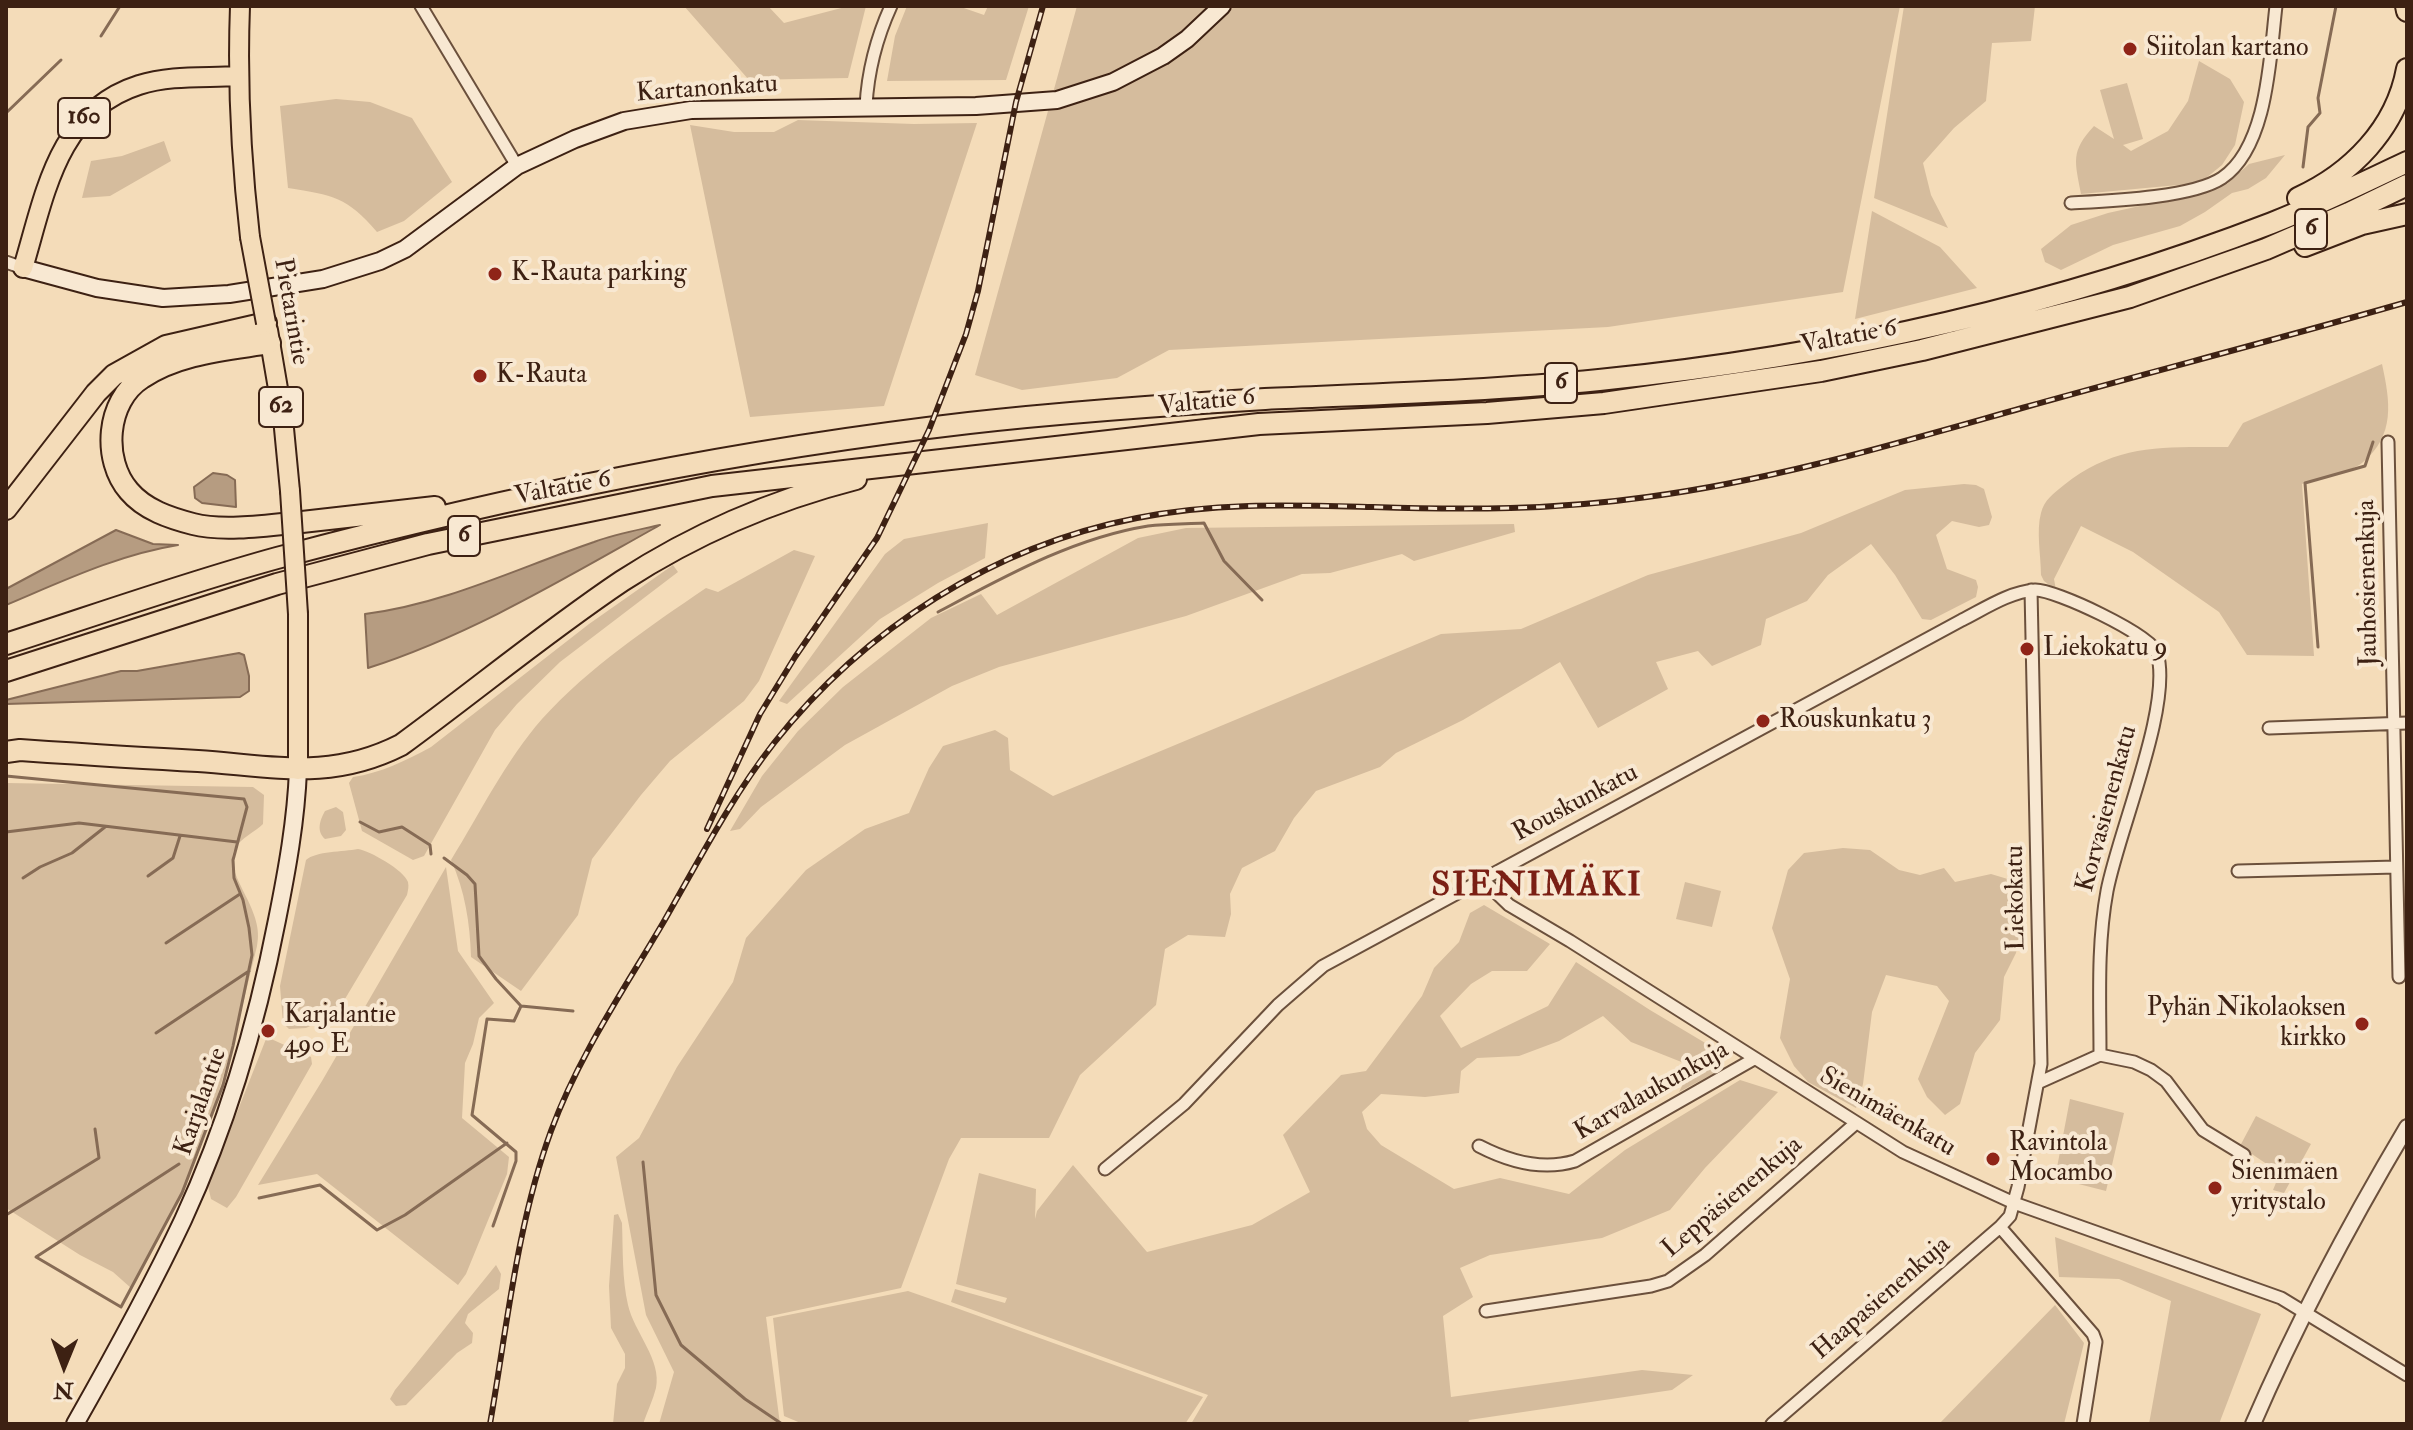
<!DOCTYPE html>
<html>
<head>
<meta charset="utf-8">
<style>
  body { margin:0 }
  #map { position:relative; width:2413px; height:1430px; overflow:hidden; background:#f4dcb9; font-family:"IM FELL Double Pica",serif }
  canvas { display:block }
  .frame { position:absolute; inset:0; border:8px solid #3d2113; pointer-events:none }
  .north { position:absolute; left:24px; top:1326px; width:80px; height:80px; -webkit-text-stroke:6px #f8e8d2; paint-order:stroke; rotate:181deg; font-size:22px; font-weight:700; line-height:32px; text-align:center; color:#3d2113 }
  .north::after { content:''; display:block; margin:auto; width:28px; height:36px; background:#3d2113; clip-path:polygon(50% 0,100% 100%,50% 72%,0 100%) }
</style>
</head>
<body>
<div id="map">
<canvas width="2413" height="1430"></canvas>
<div class="frame"></div>
<div class="north">N</div>
</div>
<script>
const ctx = document.querySelector('canvas').getContext('2d');
ctx.lineJoin = 'round';
function paint(path, color) { ctx.fillStyle = color; ctx.fill(path, 'evenodd'); }
function strokePath(path, color, width, dash) { ctx.strokeStyle = color; ctx.lineWidth = width; ctx.lineCap = dash ? 'butt' : 'round'; ctx.setLineDash(dash || []); ctx.stroke(path); }
function label(font, color, halo, rows, align = 'center') {
  ctx.font = font + ' "IM FELL Double Pica",serif'; ctx.lineWidth = 8; ctx.setLineDash([]); ctx.textBaseline = 'middle'; ctx.strokeStyle = halo; ctx.fillStyle = color; for (const [text, x, y, turn = 0] of rows) {
    ctx.save(); ctx.translate(x, y); ctx.rotate((+turn || 0) * Math.PI / 180); ctx.textAlign = isNaN(turn) ? turn : align; if (halo) ctx.strokeText(text, 0, 0); ctx.fillText(text, 0, 0); ctx.restore();
  }
}
const green = new Path2D(`
  M684 6H768L784 23 849 6H866L848 78 749 80Z
  M907 6H958L984 15 988 6H1029L1006 80 887 81 895 36Z
  M1077 6H1900L1843 292 1608 327 1169 350 1117 378 1022 390 975 375Z
  M1904 6H2035L2031 41 1992 43 1986 101 1954 128 1923 163 1931 195 1948 228 1874 198Z
  M2199 61 2230 79 2244 102 2235 145 2222 165 2200 183 2081 194C2075 161 2070 152 2094 126L2114 139 2100 90 2127 83 2143 139 2123 145 2131 151 2168 131 2188 101Z
  M336 99 370 102 412 118 452 182 404 221 377 232C347 197 333 195 288 188L280 106Z
  M798 120 914 124 977 123 884 406 750 417 690 125 734 132H774Z
  M164 141 171 161 110 196 82 198 91 161 122 156Z
  M2285 155 2266 178 2248 189 2232 193 2205 212 2180 226 2113 245 2061 270 2045 262 2041 249 2071 225 2108 213 2199 193 2227 184 2249 164Z
  M1872 211 1940 247 1977 288 1855 319Z
  M2382 364C2390 401 2396 435 2362 463 2351 472 2317 479 2302 484L2314 656 2247 655 2219 612 2133 552 2081 526 2054 579 2056 590 2044 581 2041 575C2041 556 2036 531 2041 513 2044 500 2054 493 2064 485 2116 443 2165 447 2228 447L2243 423Z
  M1964 484 1976 485 1984 489 1992 517 1989 525 1979 527 1952 521 1936 535 1947 569 1976 580 1978 587 1976 597 1931 620 1922 619 1895 575 1871 544 1828 575 1807 601 1766 619 1761 645 1712 666 1698 651 1656 662 1668 689 1598 728 1560 662 1463 720 1396 753 1380 767 1316 791 1294 818 1275 851 1242 868 1230 894 1231 914 1225 937 1188 935 1165 949 1156 1005 1080 1075 1049 1138H961L949 1159 901 1288 766 1317 780 1424H659L674 1372 646 1315 616 1157 639 1138 677 1067 733 982 746 938 806 870 865 829 909 813 929 768 943 746 995 730 1008 738 1010 770 1053 796 1441 634 1521 629 1648 575 1801 533 1905 490Z
  M988 523 985 558 938 583 880 619 787 704 779 701 885 554 904 539Z
  M1514 524 1515 532 1414 561 1402 554 1330 573 1302 574 1186 616 999 667 952 686 845 745 761 807 740 829 730 831 762 776 798 731 843 687 931 618 981 594 997 615 1138 538 1186 528Z
  M794 550 815 556 759 681 744 701 670 761 641 795 592 859 578 915 521 991 471 957C470 923 465 891 451 860 480 813 506 760 542 719 589 667 649 627 706 588L718 592Z
  M673 565 678 572 560 662 517 704 495 730 424 856 413 860 362 831 349 783 353 777C381 773 405 761 431 747L589 624Z
  M6 783 253 787 264 795 263 824C256 831 240 839 235 848 221 873 266 909 257 946 237 1029 217 1112 183 1191 168 1224 147 1255 131 1288L113 1272 80 1255 6 1208Z
  M336 807 343 812 346 830 341 836 325 839C316 831 320 820 325 811Z
  M1843 848 1870 850 1899 870 1920 875 1944 868 1955 882 1991 874 2021 883 2025 911 2016 953 2004 977 2000 1020 1975 1053 1960 1104 1945 1115 1927 1097 1918 1079 1949 1001 1937 986 1886 975 1872 1012 1863 1084 1856 1108 1808 1082 1794 1066 1780 1038 1790 979 1772 928 1788 870 1804 853Z
  M358 849C370 851 404 870 408 882 409 887 408 890 407 895L336 1014 306 1028 289 1029 283 1023 280 986 306 860C316 851 343 852 358 849Z
  M446 867 458 951 494 1003 479 1018 473 1044 465 1063 462 1118 509 1157 507 1174 466 1274 458 1285 317 1174 258 1185 322 1081Z
  M1685 882 1721 891 1712 927 1676 919Z
  M1484 905 1550 944 1527 971H1492L1471 984 1440 1016 1461 1048 1548 1006 1576 962 1650 1010 1717 1050 1724 1068 1679 1092 1685 1080 1684 1063 1631 1042 1603 1016 1559 1041 1519 1056 1477 1058 1461 1071 1459 1093 1425 1097 1381 1094 1362 1112 1367 1129 1381 1145 1454 1189 1500 1178 1569 1194 1625 1150 1740 1080 1778 1092 1705 1168 1670 1210 1602 1238 1490 1255 1460 1268 1473 1297 1443 1316 1451 1397 1642 1370 1693 1375 1672 1390 1469 1420 1468 1424H1191L1208 1395 951 1302 955 1289 1005 1303 1007 1298 956 1284 979 1173 1036 1189 1035 1219 1037 1211 1073 1165 1147 1252 1252 1225 1310 1192 1283 1135 1341 1075 1366 1071 1422 996 1434 968 1459 942 1470 913Z
  M269 1038 311 1057 312 1064 236 1197 227 1208 211 1199 208 1186 266 1039Z
  M2070 1099 2124 1113 2106 1191 2055 1178Z
  M2256 1116 2311 1144 2284 1193 2273 1190 2280 1173 2240 1146Z
  M618 1214 622 1223C623 1250 622 1279 628 1305 634 1332 662 1360 656 1388 653 1400 647 1412 643 1424H613L617 1384 625 1368V1354L611 1328 609 1286 614 1215Z
  M2055 1237 2261 1314 2219 1424H2149L2171 1301 2119 1279 2059 1277Z
  M496 1265 501 1274 499 1289 468 1314 465 1323 473 1333 472 1343 457 1353 406 1405 396 1406 390 1399 395 1390Z
  M908 1291 948 1305 1203 1397 1185 1424H803L784 1416 773 1318Z
  M2055 1305 2084 1343 2064 1424H1939Z`);
const water = new Path2D(`
  M213 473 227 475 235 480 236 507 202 503 195 498 194 487Z
  M660 525C565 578 471 635 368 668L365 614C445 604 518 568 594 542 615 534 638 530 660 525Z
  M116 530 153 544 178 545C117 555 63 581 6 605V589Z
  M239 653 244 655 249 676V691L240 697 6 704V700L121 671H137Z`);
const stream = new Path2D(`
  M101 36 120 6
  M6 113 61 60
  M2303 167 2308 127 2320 113 2318 98 2336 6
  M938 612C1004 577 1073 538 1148 526 1167 524 1186 524 1204 523L1224 561 1262 600
  M2318 647 2305 483 2365 466 2373 442
  M6 776 244 799 247 807 233 860 234 878 243 900 249 928 252 955 233 1046 223 1085 182 1193 121 1307 36 1257 179 1164
  M360 822 379 832 402 827 430 845 431 854
  M6 832 79 823 237 842
  M444 858 467 875 475 884 479 956 496 979 521 1006 573 1011
  M148 876 173 858 180 836
  M23 878 40 867 72 853 105 827
  M166 943 240 894
  M156 1033 249 971
  M643 1162 656 1295 681 1345 745 1399 782 1424
  M259 1198 320 1185 377 1230 405 1215 507 1143
  M6 1215 99 1158 95 1129
  M493 1226 516 1161V1152L472 1115 487 1019 514 1021 521 1006`);
const minor = new Path2D(`
  M421 6 517 166
  M866 106C868 69 876 39 891 6
  M2071 203C2108 201 2192 198 2222 178 2268 147 2270 56 2276 6
  M6 262 23 268
  M2388 442 2399 977
  M2269 728 2407 723
  M2238 871 2396 867
  M1483 880 1509 905 1570 941 1903 1152 2014 1203 2281 1298 2407 1375
  M2100 1055 2134 1062 2151 1070 2166 1081 2203 1130 2244 1155
  M1479 1146C1508 1161 1542 1171 1575 1161L1754 1059
  M1105 1169 1184 1104 1278 1005 1323 966 1962 620C1984 609 2009 592 2035 590 2054 589 2152 635 2157 653 2173 705 2118 832 2107 891 2097 945 2100 1000 2100 1055L2040 1082
  M2000 1227 2093 1334 2096 1342 2083 1424
  M1486 1311 1651 1286 1668 1281 1705 1255 1856 1123
  M1772 1424 2000 1227 2010 1216 2018 1187 2041 1064 2031 590`);
const tertiary = new Path2D(`
  M2253 1424C2297 1322 2350 1223 2407 1127`);
const secondary = new Path2D(`
  M23 268 97 288 163 298 229 294 323 279 380 261 405 249 517 166 575 139 624 121 691 110 976 106 1057 100 1113 82 1163 56 1187 39 1222 6
  M75 1424C113 1357 150 1290 183 1220 227 1125 257 1023 277 920 287 870 296 821 298 770`);
const primary = new Path2D(`
  M240 6C237 84 241 159 250 237
  M23 268C45 195 57 111 139 85 170 75 205 78 237 76
  M268 330 283 418 290 491
  M298 614V770`);
const motorway = new Path2D(`
  M2406 6 2407 11
  M2298 198C2351 174 2396 129 2407 69
  M2305 246 2362 224 2407 214
  M270 343C227 350 179 353 142 378 106 401 102 460 129 491 145 510 170 518 193 524 223 532 271 525 302 522 346 517 391 512 435 507
  M6 509 96 393 114 375 166 346 266 323
  M6 644C96 615 186 583 277 558 505 497 735 450 969 423 1067 412 1166 405 1265 399 1376 394 1488 391 1599 380 1828 357 2057 306 2272 223 2318 205 2363 183 2407 162
  M6 671 277 584 428 544 712 486 1259 424 1487 413 1604 403 1821 371 1922 350 2130 297 2266 249 2349 213 2407 185
  M6 752 20 750C79 754 139 758 198 761 273 766 330 781 401 745 475 691 546 632 622 581 693 535 774 500 856 479`);
const rail = new Path2D(`
  M707 829 760 714 795 657 877 538 929 430 966 334 978 291 1016 102 1043 6
  M490 1424C507 1327 517 1224 551 1131 578 1057 623 991 663 923 698 862 731 798 774 743 865 628 994 546 1137 518 1216 502 1293 505 1373 507 1465 510 1556 510 1647 497 1775 480 1898 443 2022 408 2150 372 2279 339 2407 302`);
const primaryBridge = new Path2D(`
  M250 237 266 323
  M290 491 298 614`);
const markers = [
  [2130,49,8,"#8f2418"],
  [495,274,8,"#8f2418"],
  [480,376,8,"#8f2418"],
  [2027,649,8,"#8f2418"],
  [1763,721,8,"#8f2418"],
  [2362,1024,8,"#8f2418"],
  [268,1031,8,"#8f2418"],
  [1993,1159,8,"#8f2418"],
  [2215,1188,8,"#8f2418"]
];
const shields = [
  [84,118,52],
  [2311,229,32],
  [1561,383,32],
  [281,407,44],
  [464,536,32]
];
const shieldNames = [
  ["160",84,118],
  ["6",2311,229],
  ["6",1561,383],
  ["62",281,407],
  ["6",464,536]
];
const poiNames = [
  ["Siitolan kartano",2146,49],
  ["K-Rauta parking",511,274],
  ["K-Rauta",496,376],
  ["Liekokatu 9",2043,649],
  ["Rouskunkatu 3",1779,721],
  ["Pyhän Nikolaoksen",2346,1009,"right"],
  ["kirkko",2346,1039,"right"],
  ["Karjalantie",284,1016],
  ["490 E",284,1046],
  ["Ravintola",2009,1144],
  ["Mocambo",2009,1174],
  ["Sienimäen",2231,1173],
  ["yritystalo",2231,1203]
];
const streetNames = [
  ["Kartanonkatu",707,90,-4],
  ["Pietarintie",290,312,80],
  ["Valtatie 6",1849,338,-11],
  ["Valtatie 6",1207,403,-6],
  ["Valtatie 6",563,489,-11],
  ["Jauhosienenkuja",2369,583,-91],
  ["Rouskunkatu",1576,804,-28],
  ["Korvasienenkatu",2108,809,-75],
  ["Liekokatu",2017,898,-91],
  ["Karvalaukunkuja",1652,1092,-30],
  ["Karjalantie",202,1102,-71],
  ["Sienimäenkatu",1887,1113,30],
  ["Leppäsienenkuja",1733,1198,-40],
  ["Haapasienenkuja",1882,1299,-41]
];
const districtNames = [
  ["SIENIMÄKI",1537,888]
];
paint(green, '#d5bc9d');
paint(water, '#b69c81');
strokePath(water, '#866b55', 2);
strokePath(stream, '#866b55', 3);
strokePath(minor, '#6b503c', 15);
strokePath(tertiary, '#6b503c', 18);
strokePath(secondary, '#3d2113', 20);
strokePath(primary, '#3d2113', 22);
strokePath(motorway, '#3d2113', 24);
strokePath(minor, '#f8e8d2', 11);
strokePath(tertiary, '#f8e8d2', 14);
strokePath(secondary, '#f8e8d2', 16);
strokePath(primary, '#f4dcb9', 18);
strokePath(motorway, '#f4dcb9', 20);
strokePath(rail, '#3d2113', 6);
strokePath(rail, '#f8e8d2', 3, [9]);
strokePath(primaryBridge, '#3d2113', 22, []);
strokePath(primaryBridge, '#f4dcb9', 18);
for (const [x, y, r, color] of markers) { const dot = new Path2D(); dot.arc(x, y, r, 0, 2 * Math.PI); ctx.fillStyle = color; ctx.fill(dot); strokePath(dot, '#f8e8d2', 3); }
for (const [x, y, w] of shields) { const box = new Path2D(); box.roundRect(x - w / 2, y - 20, w, 40, 6); ctx.fillStyle = '#f8e8d2'; ctx.fill(box); strokePath(box, '#3d2113', 2); }
label('bold 24px', '#3d2113', null, shieldNames);
label('26px', '#3d2113', '#f8e8d2', poiNames, 'left');
label('26px', '#3d2113', '#f8e8d2', streetNames);
ctx.letterSpacing = '2px';
label('bold 34px', '#7a1f14', '#f8e8d2', districtNames);
ctx.letterSpacing = '0px';
</script>
</body>
</html>
